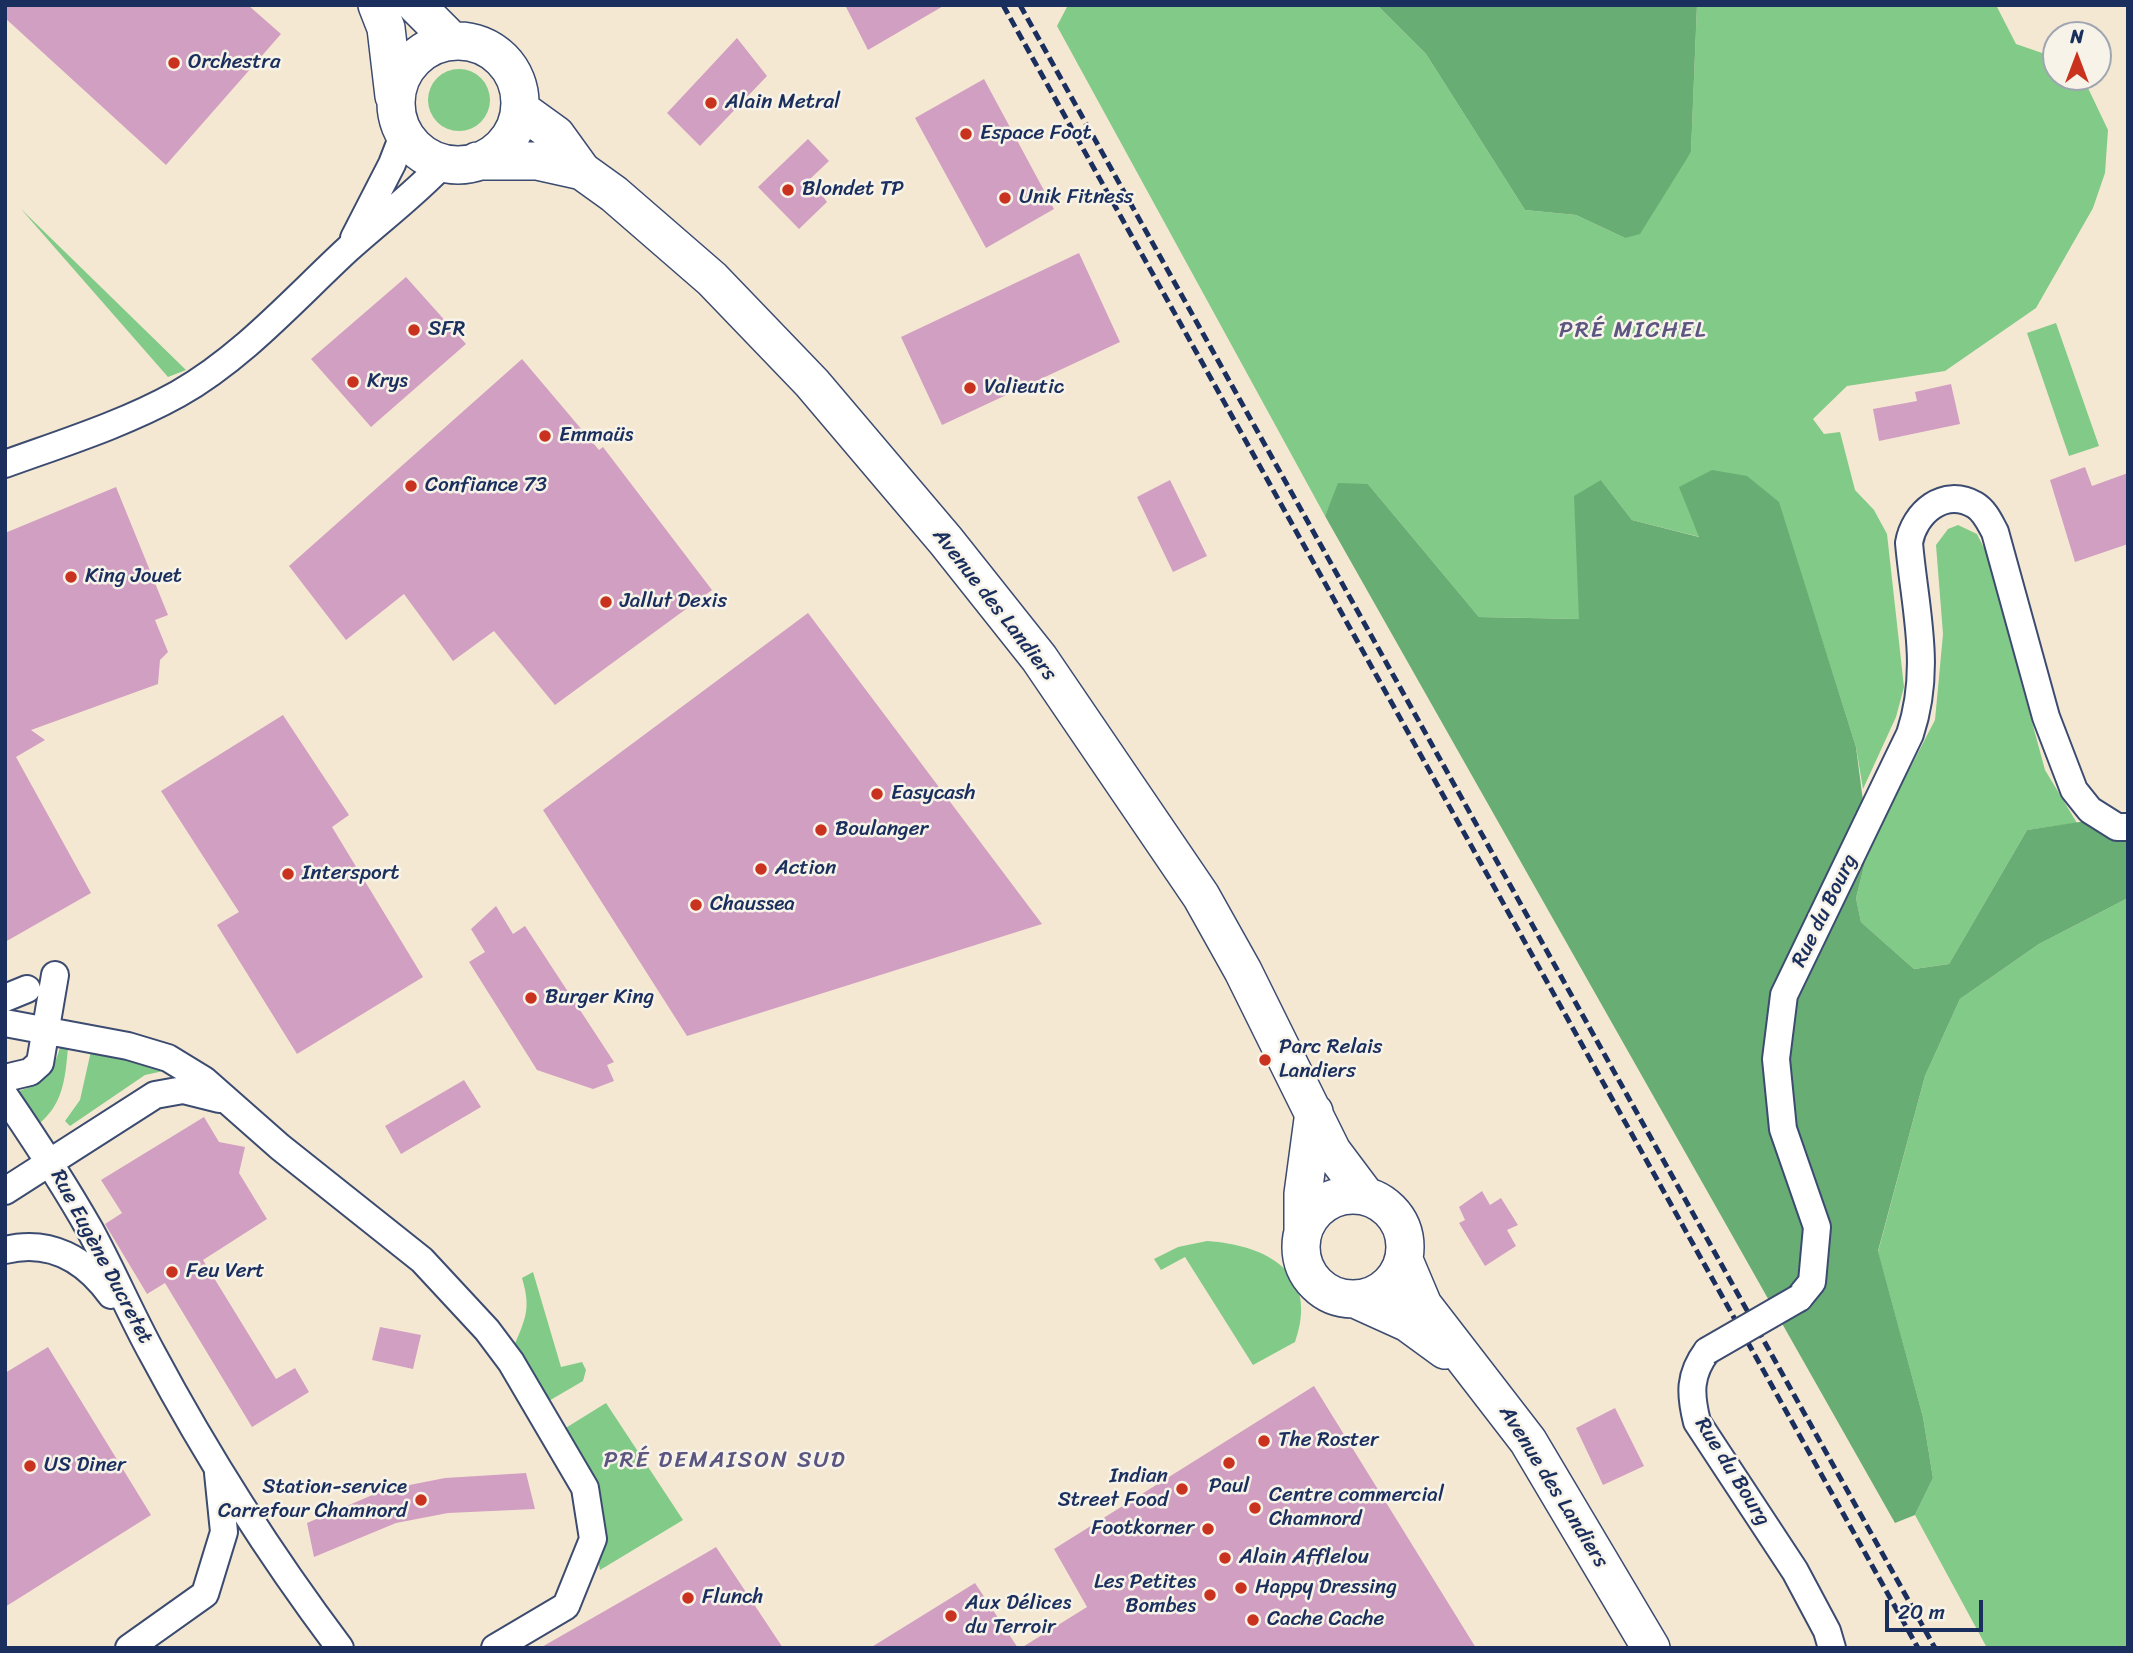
<!DOCTYPE html>
<html>
<head>
<meta charset="utf-8">
<style>
  body { margin:0 }
  #map { position:relative; width:2133px; height:1653px; overflow:hidden; background:#f5e8d3; font-family:Sriracha,sans-serif }
  canvas { display:block }
  .frame { position:absolute; inset:0; border:7px solid #1b2f5e; pointer-events:none }
  .north { position:absolute; left:2042px; top:21px; width:70px; height:70px; box-sizing:border-box; background:#f7f3e8; border:2px solid #9fa5b1; border-radius:50%; rotate:0deg; font-size:19px; font-weight:700; line-height:28px; text-align:center; color:#1b2f5e }
  .north::after { content:''; display:block; margin:auto; width:24px; height:32px; background:#c8321e; clip-path:polygon(50% 0,100% 100%,50% 72%,0 100%) }
  .scale { position:absolute; left:1885px; top:1600px; width:98px; height:32px; box-sizing:border-box; border:4px solid #1b2f5e; border-top:0; padding-left:9px; font-size:21px; line-height:24px; white-space:nowrap; color:#1b2f5e; -webkit-text-stroke:5px #f7f3e8; paint-order:stroke }
</style>
</head>
<body>
<div id="map">
<canvas width="2133" height="1653"></canvas>
<div class="frame"></div>
<div class="north">N</div>
<div class="scale">20 m</div>
</div>
<script>
const ctx = document.querySelector('canvas').getContext('2d');
ctx.lineJoin = 'round';
function paint(path, color) { ctx.fillStyle = color; ctx.fill(path, 'evenodd'); }
function strokePath(path, color, width, dash) { ctx.strokeStyle = color; ctx.lineWidth = width; ctx.lineCap = dash ? 'butt' : 'round'; ctx.setLineDash(dash || []); ctx.stroke(path); }
function label(font, color, halo, rows, align = 'center') {
  ctx.font = font + ' Sriracha,sans-serif'; ctx.lineWidth = 5; ctx.setLineDash([]); ctx.textBaseline = 'middle'; ctx.strokeStyle = halo; ctx.fillStyle = color; for (const [text, x, y, turn = 0] of rows) {
    ctx.save(); ctx.translate(x, y); ctx.rotate((+turn || 0) * Math.PI / 180); ctx.textAlign = isNaN(turn) ? turn : align; if (halo) ctx.strokeText(text, 0, 0); ctx.fillText(text, 0, 0); ctx.restore();
  }
}
const green = new Path2D(`
  M1068 5H1377L1426 54 1525 210 1576 215 1625 238 1691 152 1697 5H1996L2016 44 2045 54 2056 62V77H2075L2088 88 2108 130 2105 173 2093 208 2036 308 1945 371 1847 386 1813 419 1824 434 1840 432 1855 490 1874 510 1887 534 1904 687 1896 717 1863 789 1856 747 1819 630 1700 537 1632 520 1601 480 1580 619 1479 617 1368 484H1339L1325 516 1057 26Z
  M428 100a31 31 0 1 1 62 0a31 31 0 1 1-62 0Z
  M21 209 186 370 168 377Z
  M2056 323 2099 446 2069 456 2027 333Z
  M1958 525 1977 534 1986 552 2045 770 2077 823 2027 830 1949 964 1914 969 1861 922 1856 898 1869 847 1935 720 1943 634 1936 545 1948 529Z
  M2128 898V1648H1987L1915 1515 1933 1478 1923 1417 1878 1252 1925 1076 1960 999 2039 944Z
  M60 1047 68 1048C65 1080 63 1106 36 1126L16 1092C41 1085 54 1072 60 1047Z
  M91 1051 149 1061 168 1070 145 1075 70 1126 65 1121 80 1100Z
  M1207 1241C1267 1245 1320 1273 1295 1342L1253 1365 1185 1257 1161 1270 1154 1259 1178 1247Z
  M533 1272 561 1367 582 1362 586 1370 583 1381 547 1402 514 1346C526 1318 531 1308 522 1278Z
  M606 1403 683 1520 600 1570C596 1557 605 1545 604 1532 602 1492 583 1463 564 1429Z`);
const forest = new Path2D(`
  M1377 5H1697L1691 152 1640 234 1625 238 1576 215 1525 210 1426 54Z
  M1712 470 1747 476 1779 502 1856 747 1869 847 1856 898 1861 922 1914 969 1949 964 2027 830 2086 821 2128 831V898L2039 944 1960 999 1925 1076 1878 1251 1923 1417 1933 1478 1915 1515 1895 1523 1325 516 1338 483 1368 484 1479 617 1579 619 1574 496 1601 480 1632 520 1699 537 1679 487Z`);
const building = new Path2D(`
  M5 5H248L281 34 166 165 5 18Z
  M845 5H945L868 50Z
  M737 38 767 76 700 146 667 113Z
  M984 79 1054 209 986 248 915 118Z
  M808 139 829 161 810 179 827 202 799 229 758 187Z
  M1079 253 1120 342 942 425 901 337Z
  M406 277 466 344 371 427 311 359Z
  M522 359 599 450 603 447 712 590 555 705 494 631 453 661 404 594 346 640 289 566Z
  M1951 384 1960 424 1879 441 1873 409 1917 401 1915 392Z
  M2085 467 2092 486 2128 473V544L2075 562 2050 480Z
  M1170 480 1207 556 1173 572 1137 497Z
  M116 487 168 615 155 620 168 652 160 660 158 684 31 730 45 740 16 757 91 893 5 942V533Z
  M808 613 1042 924 687 1036 543 810Z
  M283 715 349 815 332 827 423 977 297 1054 217 925 239 912 161 791Z
  M496 906 513 934 525 926 614 1062 607 1065 614 1081 593 1089 537 1070 469 962 485 952 471 929Z
  M464 1080 481 1107 401 1154 385 1126Z
  M204 1117 219 1142 245 1147 239 1173 267 1219 203 1260 276 1379 295 1368 309 1392 252 1427 165 1283 147 1294 105 1224 122 1213 101 1180Z
  M1482 1191 1490 1205 1501 1198 1518 1225 1507 1230 1516 1246 1485 1266 1459 1223 1465 1220 1459 1207Z
  M380 1327 421 1335 413 1369 372 1360Z
  M48 1347 151 1515 5 1607V1373Z
  M1314 1386 1476 1648H1021L1087 1607 1054 1549Z
  M1615 1408 1644 1466 1603 1485 1576 1428Z
  M526 1473 535 1509 448 1513 396 1523 314 1557 307 1523 384 1490 445 1478Z
  M716 1547 783 1648H540L706 1553Z
  M975 1583 1018 1648H870Z`);
const street = new Path2D(`
  M354 238 392 164 404 133
  M5 464C63 443 124 424 178 394 243 357 294 299 348 249 380 220 414 195 443 164
  M5 998 27 989
  M5 1023 128 1046 168 1058 204 1080 280 1147 422 1260 487 1330 511 1362 585 1488 593 1539 566 1606 495 1648
  M5 1078 30 1072 40 1063 55 975
  M5 1096C35 1140 64 1184 90 1230 112 1270 130 1313 152 1353 207 1456 270 1555 340 1648
  M5 1191 155 1095 183 1090 219 1099
  M5 1250C50 1239 85 1259 111 1295
  M1799 1298 1812 1282 1817 1227 1783 1129 1776 1059 1784 995 1910 734C1932 668 1915 610 1909 543 1914 513 1944 487 1975 505 1985 511 1990 523 1995 532L2046 717 2074 790 2090 810 2117 827H2128
  M1707 1351C1689 1375 1690 1394 1697 1422L1795 1571 1827 1631 1832 1648
  M129 1648 205 1594 224 1532 218 1473`);
const secondary = new Path2D(`
  M377 5 386 28 394 96
  M416 5 452 41
  M396 103a62 62 0 1 1 124 0a62 62 0 1 1-124 0Z
  M520 109 556 135 582 171 614 194 712 279 812 383 946 541 1039 658 1201 896 1243 971 1332 1151 1365 1195
  M477 161H537L582 171
  M1301 1247a52 52 0 1 1 104 0a52 52 0 1 1-104 0Z
  M1303 1232V1194L1314 1112
  M1404 1260 1423 1305 1528 1441 1651 1648
  M1355 1299 1408 1323 1445 1350`);
const rail = new Path2D(`
  M1003 5 1918 1648
  M1020 5 1935 1648`);
const streetBridge = new Path2D(`
  M1707 1351 1799 1298`);
const markers = [
  [174,63,7,"#c8321e"],
  [711,103,7,"#c8321e"],
  [966,134,7,"#c8321e"],
  [788,190,7,"#c8321e"],
  [1005,198,7,"#c8321e"],
  [414,330,7,"#c8321e"],
  [353,382,7,"#c8321e"],
  [970,388,7,"#c8321e"],
  [545,436,7,"#c8321e"],
  [411,486,7,"#c8321e"],
  [71,577,7,"#c8321e"],
  [606,602,7,"#c8321e"],
  [877,794,7,"#c8321e"],
  [821,830,7,"#c8321e"],
  [761,869,7,"#c8321e"],
  [288,874,7,"#c8321e"],
  [696,905,7,"#c8321e"],
  [531,998,7,"#c8321e"],
  [1265,1060,7,"#c8321e"],
  [172,1272,7,"#c8321e"],
  [1264,1441,7,"#c8321e"],
  [1229,1463,7,"#c8321e"],
  [30,1466,7,"#c8321e"],
  [1182,1489,7,"#c8321e"],
  [421,1500,7,"#c8321e"],
  [1255,1508,7,"#c8321e"],
  [1208,1529,7,"#c8321e"],
  [1225,1558,7,"#c8321e"],
  [1241,1588,7,"#c8321e"],
  [1210,1595,7,"#c8321e"],
  [688,1598,7,"#c8321e"],
  [951,1616,7,"#c8321e"],
  [1253,1620,7,"#c8321e"]
];
const poiNames = [
  ["Orchestra",188,63],
  ["Alain Metral",725,103],
  ["Espace Foot",980,134],
  ["Blondet TP",802,190],
  ["Unik Fitness",1019,198],
  ["SFR",428,330],
  ["Krys",367,382],
  ["Valieutic",984,388],
  ["Emmaüs",559,436],
  ["Confiance 73",425,486],
  ["King Jouet",85,577],
  ["Jallut Dexis",620,602],
  ["Easycash",891,794],
  ["Boulanger",835,830],
  ["Action",775,869],
  ["Intersport",302,874],
  ["Chaussea",710,905],
  ["Burger King",545,998],
  ["Parc Relais",1279,1048],
  ["Landiers",1279,1072],
  ["Feu Vert",186,1272],
  ["The Roster",1278,1441],
  ["US Diner",44,1466],
  ["Indian",1168,1477,"right"],
  ["Street Food",1168,1501,"right"],
  ["Paul",1229,1487,"center"],
  ["Station-service",407,1488,"right"],
  ["Carrefour Chamnord",407,1512,"right"],
  ["Centre commercial",1269,1496],
  ["Chamnord",1269,1520],
  ["Footkorner",1194,1529,"right"],
  ["Alain Afflelou",1239,1558],
  ["Les Petites",1196,1583,"right"],
  ["Bombes",1196,1607,"right"],
  ["Happy Dressing",1255,1588],
  ["Flunch",702,1598],
  ["Aux Délices",965,1604],
  ["du Terroir",965,1628],
  ["Cache Cache",1267,1620]
];
const streetNames = [
  ["Avenue des Landiers",994,605,52],
  ["Rue du Bourg",1825,911,-64],
  ["Rue Eugène Ducretet",101,1257,62],
  ["Rue du Bourg",1732,1472,58],
  ["Avenue des Landiers",1553,1487,58]
];
const neighbourhoodNames = [
  ["PRÉ MICHEL",1633,331],
  ["PRÉ DEMAISON SUD",725,1461]
];
paint(green, '#81ca87');
paint(forest, '#68ae74');
paint(building, '#d19fc1');
strokePath(street, '#3c4b70', 30);
strokePath(secondary, '#3c4b70', 40);
strokePath(street, '#fff', 26);
strokePath(secondary, '#fff', 37);
strokePath(rail, '#1b2f5e', 5, [10, 5]);
strokePath(streetBridge, '#3c4b70', 30, []);
strokePath(streetBridge, '#fff', 26);
for (const [x, y, r, color] of markers) { const dot = new Path2D(); dot.arc(x, y, r, 0, 2 * Math.PI); ctx.fillStyle = color; ctx.fill(dot); strokePath(dot, '#f7f3e8', 2.5); }
label('21px', '#1b2f5e', '#f7f3e8', poiNames, 'left');
label('21px', '#1b2f5e', '#f7f3e8', streetNames);
ctx.letterSpacing = '2px';
label('23px', '#5b5681', '#f7f3e8', neighbourhoodNames);
ctx.letterSpacing = '0px';
</script>
</body>
</html>
